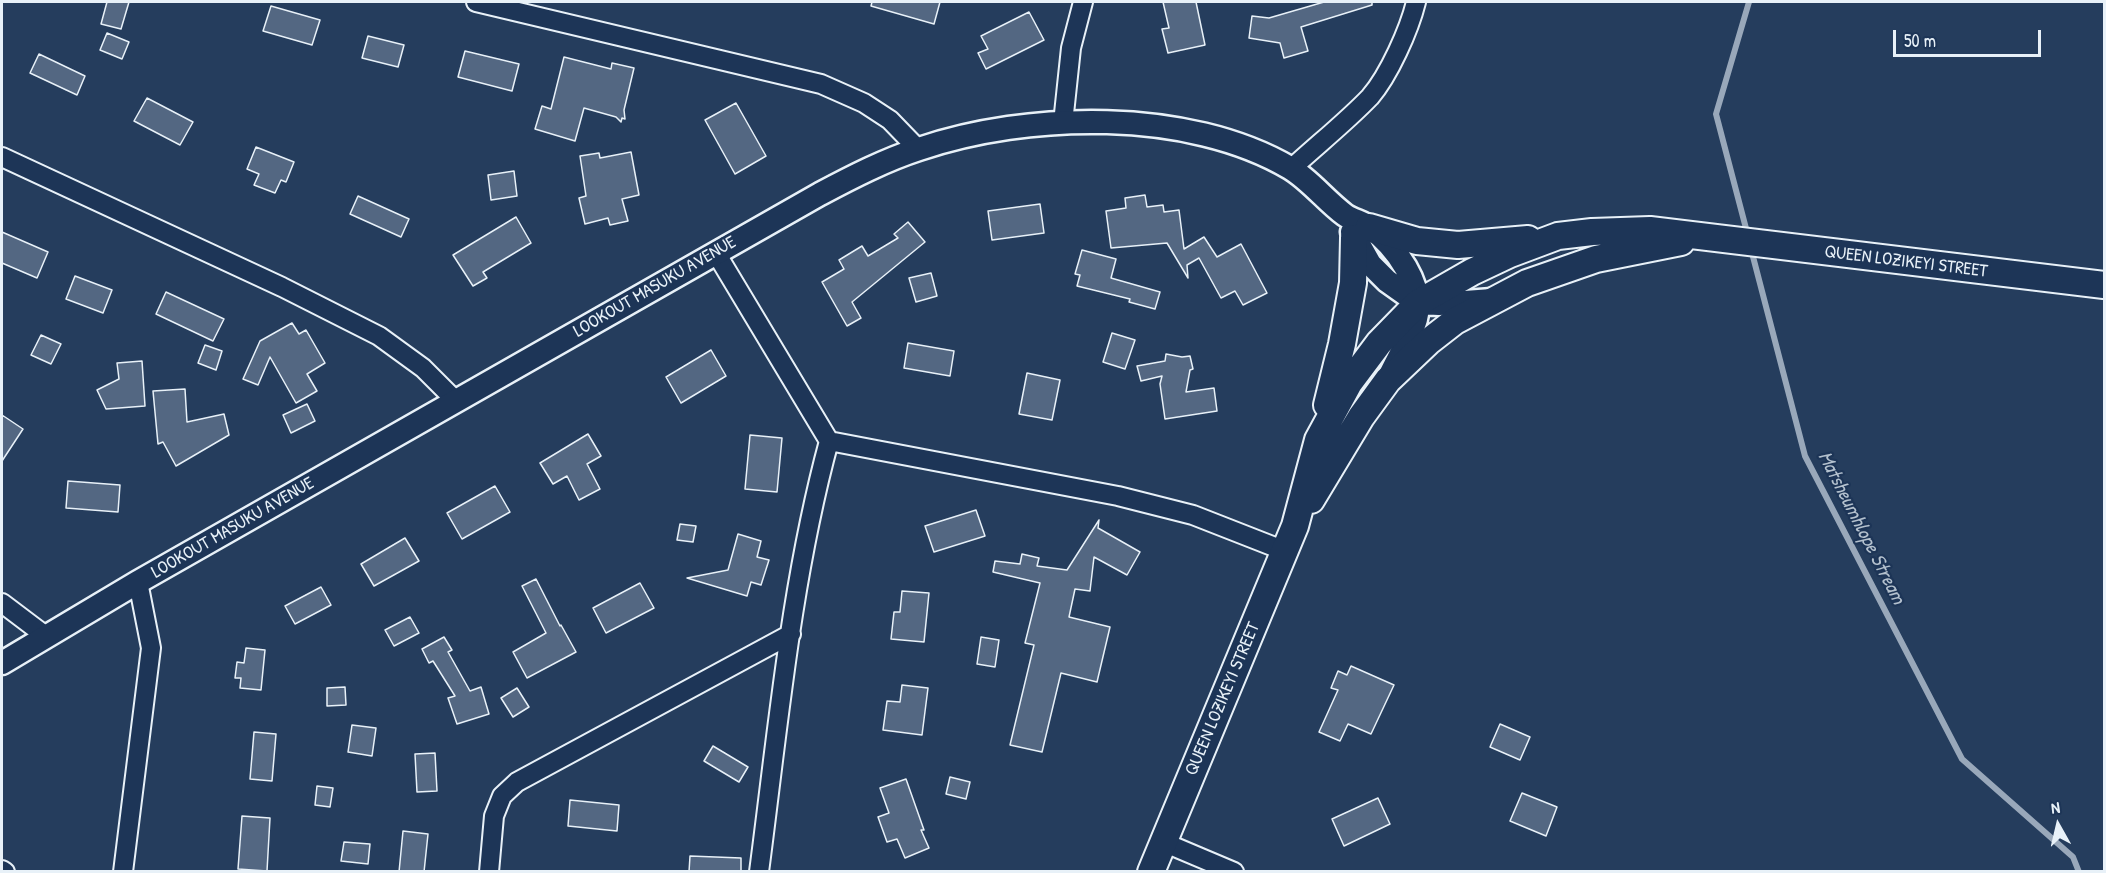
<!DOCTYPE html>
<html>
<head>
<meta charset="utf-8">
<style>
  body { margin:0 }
  #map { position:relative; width:2106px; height:873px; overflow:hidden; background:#253d5d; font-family:"Patrick Hand",sans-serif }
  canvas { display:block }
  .frame { position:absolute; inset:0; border:3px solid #e8f1f8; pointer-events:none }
  .north { position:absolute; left:2028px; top:795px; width:60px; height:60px; -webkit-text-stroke:4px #1d3557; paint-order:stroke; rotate:352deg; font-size:16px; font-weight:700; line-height:24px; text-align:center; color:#e8f1f8 }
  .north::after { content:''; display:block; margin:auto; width:21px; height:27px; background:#e8f1f8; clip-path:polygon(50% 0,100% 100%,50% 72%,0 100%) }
  .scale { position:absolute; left:1893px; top:30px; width:148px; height:27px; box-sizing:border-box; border:3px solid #e8f1f8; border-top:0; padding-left:8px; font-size:18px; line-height:21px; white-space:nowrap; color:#e8f1f8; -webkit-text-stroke:4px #1d3557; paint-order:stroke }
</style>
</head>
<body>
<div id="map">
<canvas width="2106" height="873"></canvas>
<div class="frame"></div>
<div class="north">N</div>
<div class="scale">50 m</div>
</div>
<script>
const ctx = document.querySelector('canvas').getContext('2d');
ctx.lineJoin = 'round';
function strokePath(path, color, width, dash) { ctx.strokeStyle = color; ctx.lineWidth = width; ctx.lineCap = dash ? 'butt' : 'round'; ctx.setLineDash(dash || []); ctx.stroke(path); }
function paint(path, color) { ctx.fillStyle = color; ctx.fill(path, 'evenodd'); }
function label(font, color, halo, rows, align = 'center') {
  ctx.font = font + ' "Patrick Hand",sans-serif'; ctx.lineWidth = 4.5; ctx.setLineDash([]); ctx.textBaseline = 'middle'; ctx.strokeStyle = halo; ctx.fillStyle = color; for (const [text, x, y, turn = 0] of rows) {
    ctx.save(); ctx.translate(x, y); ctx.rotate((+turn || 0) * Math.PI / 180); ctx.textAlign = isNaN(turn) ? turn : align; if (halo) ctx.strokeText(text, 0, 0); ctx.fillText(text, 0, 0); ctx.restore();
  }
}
const stream = new Path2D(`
  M1748 236 1716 114 1749 2
  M1751 249 1805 456 1962 759 2073 857 2079 872`);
const building = new Path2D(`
  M107 2H129L121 29 101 24Z
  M872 2H940L934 24 871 6Z
  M1163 2H1196L1205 45 1168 53 1162 29 1169 28Z
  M1324 2H1372V5L1301 27 1308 51 1284 58 1280 43 1249 38 1252 16 1269 18Z
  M271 6 320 20 312 45 263 31Z
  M1029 12 1044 40 986 69 978 53 988 49 981 36Z
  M107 33 129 42 122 59 100 50Z
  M368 36 404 45 398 67 362 58Z
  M465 51 519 64 512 91 458 77Z
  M39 54 85 76 77 95 30 73Z
  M564 57 611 69 612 63 634 68 624 110 625 119 622 118 621 122 616 117 584 108 575 141 535 129 542 106 551 109Z
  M147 98 193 122 180 145 134 121Z
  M736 103 766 156 735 174 705 120Z
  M256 147 294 162 286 182 281 180 275 193 254 185 259 174 247 169Z
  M631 152 639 195 622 199 628 221 610 225 608 218 585 224 579 198 586 196 580 156 599 153 600 158Z
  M514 171 517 196 491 200 488 175Z
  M1145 195 1147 207 1163 205 1164 212 1179 210 1184 249 1204 237 1217 257 1241 244 1267 293 1243 305 1235 291 1221 298 1199 258 1187 265 1188 278 1167 243 1111 248 1106 211 1126 208 1125 198Z
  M358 196 409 219 401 237 350 214Z
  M1040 204 1044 233 992 240 988 211Z
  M516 217 531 243 483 272 487 278 473 286 453 255Z
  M908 222 925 242 852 302 861 318 847 326 822 282 844 269 839 260 862 246 868 256 898 238 894 234Z
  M2 232 48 252 37 278 2 263Z
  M1082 250 1116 259 1111 278 1160 292 1155 309 1129 302 1130 299 1077 286 1080 275 1075 274Z
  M931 273 937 296 916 302 909 278Z
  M75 276 112 290 103 313 66 299Z
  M166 292 224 319 213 341 156 314Z
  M292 323 299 334 306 330 325 363 307 374 317 391 296 403 270 357 258 385 243 379 260 341Z
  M1112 333 1135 340 1125 369 1103 362Z
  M41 335 61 344 51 364 31 355Z
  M908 343 954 351 950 376 904 368Z
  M205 345 222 351 216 370 198 363Z
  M711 350 726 376 681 403 666 377Z
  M1166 354 1182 357 1190 356 1193 369 1190 370 1186 392 1214 388 1217 411 1165 419 1160 384 1162 376 1141 381 1137 366 1165 361Z
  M142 361 145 406 106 409 97 390 119 379 117 363Z
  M1027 373 1060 380 1052 420 1019 414Z
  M185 389 187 422 224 414 229 435 176 466 163 442 158 444 153 391Z
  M307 404 315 421 291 433 283 415Z
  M2 415 23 429 2 461Z
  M588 434 601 456 587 464 600 489 579 500 567 476 553 484 540 463Z
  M750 435 782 438 777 492 745 489Z
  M68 481 120 485 118 512 66 508Z
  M495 486 510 512 462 539 447 513Z
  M976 510 985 536 934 552 925 526Z
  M1099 520 1098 528 1140 552 1127 575 1094 557 1090 591 1075 589 1069 617 1110 627 1097 682 1061 673 1042 752 1010 745 1034 645 1025 643 1040 583 993 572 995 561 1020 564 1022 554 1039 558 1037 566 1067 570Z
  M680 524 696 526 693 542 677 540Z
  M738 534 761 541 757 557 769 560 761 585 751 582 747 596 687 578 728 570Z
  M405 538 419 561 374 586 361 564Z
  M536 579 560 626 561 625 576 652 527 678 513 652 546 633 522 586Z
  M640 583 654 608 606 633 593 608Z
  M321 587 331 605 295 624 285 606Z
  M902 591 929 593 924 642 891 639 894 612H900Z
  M410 617 419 633 394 646 385 630Z
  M444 637 452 650 448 652 470 691 481 687 489 714 457 724 448 698 455 696 433 661 429 663 422 649Z
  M981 637 999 640 995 667 977 664Z
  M246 648 265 650 261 690 240 688 241 678H235L237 662 244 663Z
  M1351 666 1394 685 1371 734 1348 724 1340 741 1319 732 1338 690 1331 688 1338 671 1347 675Z
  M902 685 928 688 922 735 883 730 887 701 900 702Z
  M345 687 346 705 327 706V688Z
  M517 688 529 707 513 717 501 698Z
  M1500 724 1530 737 1520 760 1490 747Z
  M352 725 376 728 372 756 348 752Z
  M254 732 276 734 272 781 250 779Z
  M713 746 748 767 739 782 704 761Z
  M435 753 437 791 417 792 415 754Z
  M950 777 970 782 966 799 946 794Z
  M906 779 924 830H921L929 848 905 858 897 839 887 842 878 817 889 813 880 788Z
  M317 786 333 788 330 807 315 805Z
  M1522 793 1557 807 1546 836 1510 821Z
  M1378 798 1390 824 1344 846 1332 819Z
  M570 800 619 805 617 831 568 826Z
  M242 816 270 818 267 871 238 869Z
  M403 831 428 834 424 872H399Z
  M344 842 370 844 368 864 341 861Z
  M690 856 741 858V872H689Z`);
const minor = new Path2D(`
  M476 2 821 84 864 103 890 120 918 149
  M1063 123 1071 48 1083 2
  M2 157 282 287 379 336 423 368 456 401
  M1291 169C1317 145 1346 122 1370 97 1389 75 1409 30 1416 2
  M716 253 829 441C791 581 778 728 759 872
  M829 441 1118 496 1193 515 1285 551
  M2 603 47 637
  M1163 842 1234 872
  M2 870 5 872
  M123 872 151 648 138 582
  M489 872 494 816 502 796 517 782 791 634`);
const tertiary = new Path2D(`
  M1352 232 1370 264 1387 281 1418 303 1439 304 1492 300
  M2 663 138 582 820 194C852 177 885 160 919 149 1028 112 1188 108 1290 168 1310 180 1326 201 1345 215 1352 220 1362 222 1369 227 1395 245 1425 286 1416 319 1410 339 1398 358 1389 377`);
const secondary = new Path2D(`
  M1369 227 1417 241 1458 245 1528 239
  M1327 405 1342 344 1353 283 1354 238
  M1311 500 1361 417 1388 380 1428 342 1455 321 1527 283 1596 259 1681 242
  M1151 872 1295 526 1318 440 1349 383 1379 343 1418 303 1472 272 1510 254 1558 236 1592 232 1650 230 2104 285`);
const streetNames = [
  ["QUEEN LOZIKEYI STREET",1906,262,7],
  ["LOOKOUT MASUKU AVENUE",655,287,-30],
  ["LOOKOUT MASUKU AVENUE",233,528,-30],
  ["QUEEN LOZIKEYI STREET",1223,699,-67]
];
const waterNames = [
  ["Matsheumhlope Stream",1861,528,63]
];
strokePath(stream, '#99a8ba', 6);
paint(building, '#536782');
strokePath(building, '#e8f1f8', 1.5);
strokePath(minor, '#e8f1f8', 22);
strokePath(tertiary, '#e8f1f8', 27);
strokePath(secondary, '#e8f1f8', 30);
strokePath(minor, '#1d3557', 18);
strokePath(tertiary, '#1d3557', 22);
strokePath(secondary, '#1d3557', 26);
label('18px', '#e8f1f8', '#1d3557', streetNames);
label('italic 20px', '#b4c1ce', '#1d3557', waterNames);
</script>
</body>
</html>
